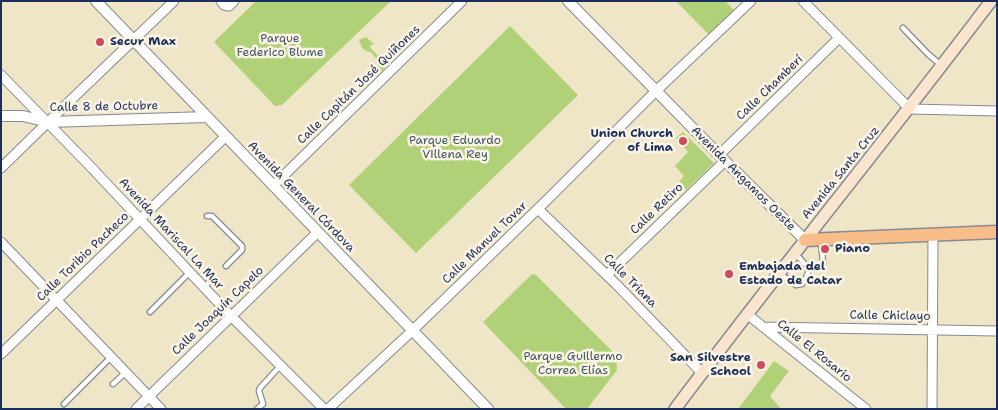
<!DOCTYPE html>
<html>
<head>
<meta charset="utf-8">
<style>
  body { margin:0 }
  #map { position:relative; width:998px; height:410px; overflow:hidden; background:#efe6c8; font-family:"Shantell Sans",sans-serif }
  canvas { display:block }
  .frame { position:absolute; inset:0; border:2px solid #1b2f5e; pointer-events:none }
</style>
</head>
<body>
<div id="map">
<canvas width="998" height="410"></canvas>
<div class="frame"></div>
</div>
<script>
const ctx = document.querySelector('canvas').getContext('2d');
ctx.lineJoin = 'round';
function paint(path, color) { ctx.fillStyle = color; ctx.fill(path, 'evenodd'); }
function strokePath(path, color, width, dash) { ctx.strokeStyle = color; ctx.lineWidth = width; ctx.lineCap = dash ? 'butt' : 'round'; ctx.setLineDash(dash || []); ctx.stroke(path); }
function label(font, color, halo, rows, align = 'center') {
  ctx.font = font + ' "Shantell Sans",sans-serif'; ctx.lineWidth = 5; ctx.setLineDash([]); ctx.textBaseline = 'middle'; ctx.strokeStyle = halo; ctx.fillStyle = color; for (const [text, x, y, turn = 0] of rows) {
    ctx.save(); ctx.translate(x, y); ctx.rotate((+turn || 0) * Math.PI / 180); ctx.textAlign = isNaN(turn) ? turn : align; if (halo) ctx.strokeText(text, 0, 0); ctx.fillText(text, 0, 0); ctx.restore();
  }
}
const green = new Path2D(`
  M256 1H391L282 105 275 106 214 42Z
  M676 1H725L734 10 709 35Z
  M510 26 578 95 416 253 349 185Z
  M366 37 374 44 369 46 377 55H383L389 62 382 71 378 68 377 60 371 52C363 51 362 48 359 40Z
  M683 132 714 163 686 190 679 182 684 176 675 166 688 152 676 138Z
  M532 274 536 275 616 355 617 370 587 409H566L483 322Z
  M774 361 789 371 770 396 781 409H738Z`);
const service = new Path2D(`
  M903 28 928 54 941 65
  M207 216H212L242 246V250L226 266
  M821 241 823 263
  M780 274 796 285 802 284C814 267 807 268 795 253
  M204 287 210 281
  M150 312 190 272
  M113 384 126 372
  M64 404 111 357
  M257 409 263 404 259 391 260 388 280 366`);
const minor = new Path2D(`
  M221 1 224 5 229 6 234 1
  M803 1 910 109 997 111
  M1 75 89 165 231 316 324 409
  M719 155 839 38
  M1 168 48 122 174 1
  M273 186 462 1
  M538 209 619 287 702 373
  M1 242 161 409
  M607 275 725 161
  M747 314 866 409
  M764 327 997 331
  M1 354 226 136
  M136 409 318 232
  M328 409 412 331 550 197 656 91 751 1
  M932 409 933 235`);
const tertiary = new Path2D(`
  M96 1 488 409
  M568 1 719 155 805 240
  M1 116H23L48 122 207 117`);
const secondary = new Path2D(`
  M675 409C778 271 887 139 991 1`);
const primary = new Path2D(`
  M805 240 997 232`);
const markers = [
  [100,42,5,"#d1495b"],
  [683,141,5,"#d1495b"],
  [825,249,5,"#d1495b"],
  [729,274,5,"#d1495b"],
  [761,365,5,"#d1495b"]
];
const parkNames = [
  ["Parque",280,39],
  ["Federico Blume",280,53],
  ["Parque Eduardo",455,141],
  ["Villena Rey",455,155],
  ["Parque Guillermo",573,357],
  ["Correa Elías",573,371]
];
const poiNames = [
  ["Secur Max",110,42],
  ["Union Church",673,134,"right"],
  ["of Lima",673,148,"right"],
  ["Piano",835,249],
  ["Embajada del",739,267],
  ["Estado de Catar",739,281],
  ["San Silvestre",751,358,"right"],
  ["School",751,372,"right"]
];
const streetNames = [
  ["Calle Capitán José Quiñones",359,85,-44],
  ["Calle Chamberí",770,88,-44],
  ["Calle 8 de Octubre",104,107,-1],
  ["Avenida Santa Cruz",841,173,-51],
  ["Avenida Angamos Oeste",743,179,45],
  ["Avenida General Córdova",301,197,46],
  ["Calle Retiro",657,209,-44],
  ["Avenida Mariscal La Mar",171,234,47],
  ["Calle Manuel Tovar",485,243,-44],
  ["Calle Toribio Pacheco",83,257,-44],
  ["Calle Triana",630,281,45],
  ["Calle Joaquín Capelo",218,311,-44],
  ["Calle Chiclayo",890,316,1],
  ["Calle El Rosario",814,351,39]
];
paint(green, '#b1d178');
strokePath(service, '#858a93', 7);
strokePath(minor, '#858a93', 11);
strokePath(tertiary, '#858a93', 12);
strokePath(secondary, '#858a93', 14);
strokePath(primary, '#858a93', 15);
strokePath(service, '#fff', 4.5);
strokePath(minor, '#fff', 9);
strokePath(tertiary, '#fff', 10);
strokePath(secondary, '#fce5cf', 11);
strokePath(primary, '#f8bd88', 12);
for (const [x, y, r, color] of markers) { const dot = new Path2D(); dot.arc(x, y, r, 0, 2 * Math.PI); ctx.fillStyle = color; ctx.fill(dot); strokePath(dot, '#fcf5e5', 2); }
label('12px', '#405864', '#fcf5e5', parkNames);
label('bold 12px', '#1b2f5e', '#fcf5e5', poiNames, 'left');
label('12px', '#1b2f5e', '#fcf5e5', streetNames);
</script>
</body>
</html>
